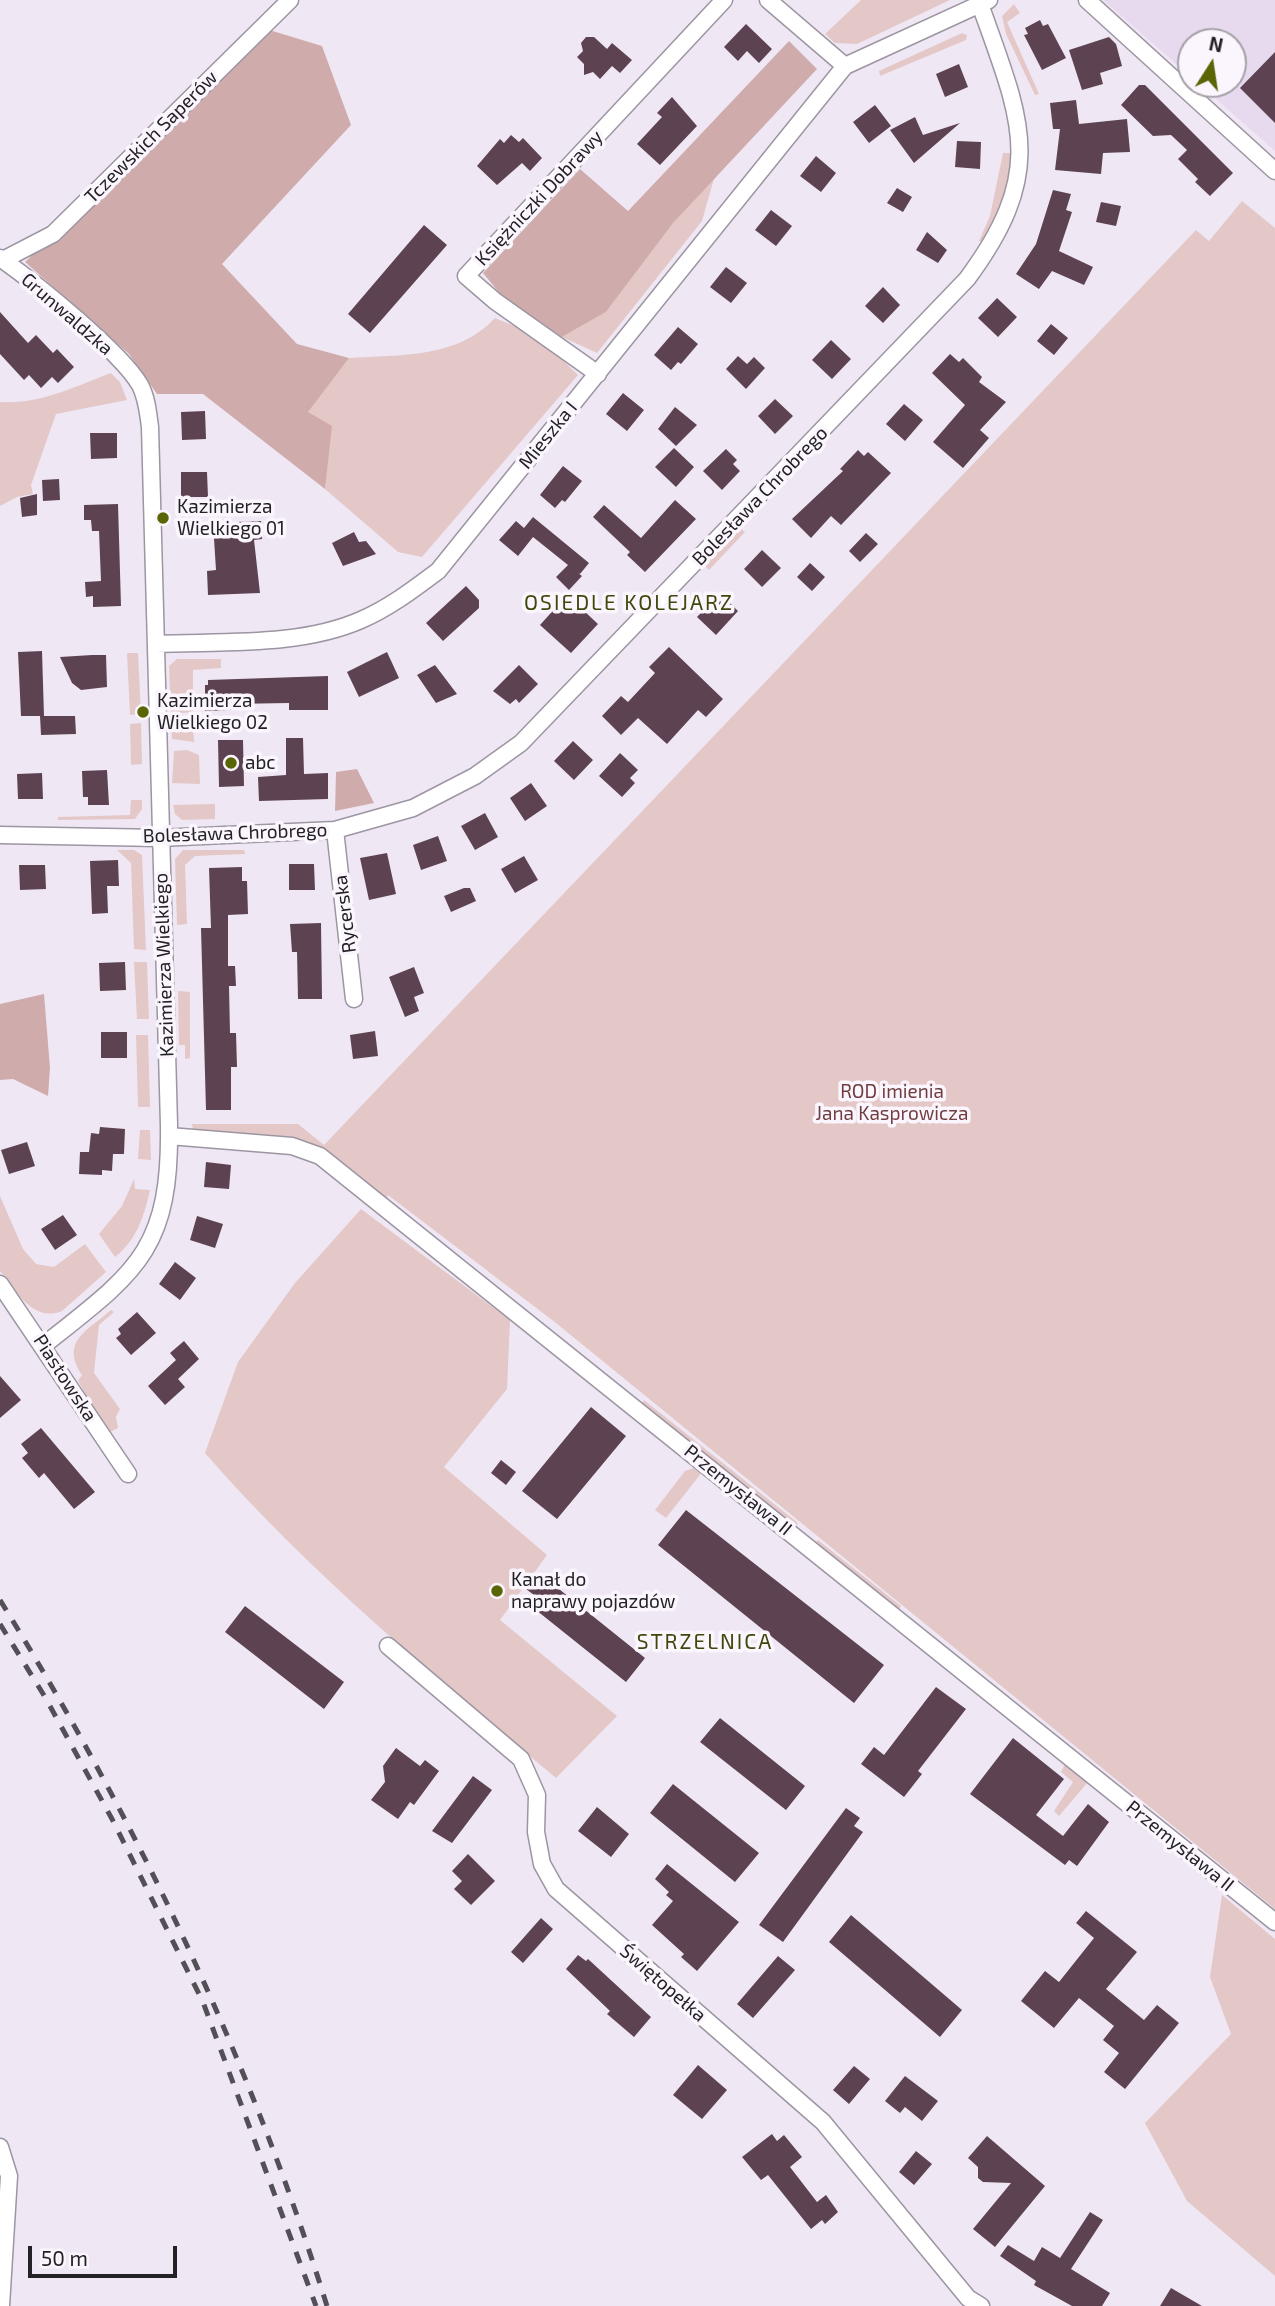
<!DOCTYPE html>
<html>
<head>
<meta charset="utf-8">
<style>
  body { margin:0 }
  #map { position:relative; width:1275px; height:2306px; overflow:hidden; background:#f0e7f5; font-family:"Exo 2",sans-serif }
  canvas { display:block }
  .north { position:absolute; left:1177px; top:28px; width:70px; height:70px; box-sizing:border-box; background:#fbf6fe; border:2px solid #a5a1a8; border-radius:50%; rotate:12deg; font-size:19px; font-weight:700; line-height:28px; text-align:center; color:#242126 }
  .north::after { content:''; display:block; margin:auto; width:24px; height:32px; background:#5a6506; clip-path:polygon(50% 0,100% 100%,50% 72%,0 100%) }
  .scale { position:absolute; left:28px; top:2246px; width:149px; height:32px; box-sizing:border-box; border:4px solid #242126; border-top:0; padding-left:9px; font-size:21px; line-height:24px; white-space:nowrap; color:#242126; -webkit-text-stroke:5px #fbf6fe; paint-order:stroke }
</style>
</head>
<body>
<div id="map">
<canvas width="1275" height="2306"></canvas>
<div class="north">N</div>
<div class="scale">50 m</div>
</div>
<script>
const ctx = document.querySelector('canvas').getContext('2d');
ctx.lineJoin = 'round';
function paint(path, color) { ctx.fillStyle = color; ctx.fill(path, 'evenodd'); }
function strokePath(path, color, width, dash) { ctx.strokeStyle = color; ctx.lineWidth = width; ctx.lineCap = dash ? 'butt' : 'round'; ctx.setLineDash(dash || []); ctx.stroke(path); }
function label(font, color, halo, rows, align = 'center') {
  ctx.font = font + ' "Exo 2",sans-serif'; ctx.lineWidth = 7; ctx.setLineDash([]); ctx.textBaseline = 'middle'; ctx.strokeStyle = halo; ctx.fillStyle = color; for (const [text, x, y, turn = 0] of rows) {
    ctx.save(); ctx.translate(x, y); ctx.rotate((+turn || 0) * Math.PI / 180); ctx.textAlign = isNaN(turn) ? turn : align; if (halo) ctx.strokeText(text, 0, 0); ctx.fillText(text, 0, 0); ctx.restore();
  }
}
const built = new Path2D(`
  M1103 0H1275V151L1199 84H1233V42H1191V77Z`);
const green = new Path2D(`
  M861 0H950L857 44 835 43 825 34Z
  M1014 4 1020 13 1007 22 1039 94 1035 95 1006 34 1002 16Z
  M962 33 967 35 966 40 880 76 879 71Z
  M1003 153H1011C1009 185 1000 214 984 242L979 241 990 216Z
  M715 175 702 221 597 353 562 337 606 312 674 222Z
  M1242 201 1275 228V1909L556 1323 388 1195 386 1201 323 1150 305 1141 193 1129 192 1124H298L324 1145 1196 230 1209 241Z
  M495 318 538 336 578 375 422 557 398 552 325 489 331 426 307 412 349 358C399 355 459 358 495 318Z
  M111 373 120 382 127 400 56 414 31 485 33 494 17 497 0 506V402C39 405 76 386 111 373Z
  M740 528 745 532 709 570 705 566Z
  M127 653H138L141 714 130 715Z
  M177 659H221V668L193 670V712L171 714 169 666Z
  M141 723 142 764 131 765 130 724Z
  M171 725 193 726 194 742 172 739Z
  M187 750 199 755 200 784 172 783 174 751Z
  M131 800H142V809L135 819 58 820V817L130 815Z
  M215 804V819L182 820 175 814 173 805Z
  M117 850H134L142 855 146 950 134 949 131 863Z
  M183 850H244L245 854 195 856 185 865 187 924 177 925 175 859Z
  M134 962H147L149 1019H137Z
  M178 991 190 992V1058L185 1059V1045H179Z
  M136 1035H148L150 1107H138Z
  M140 1130H150L151 1160 138 1159Z
  M134 1179 135 1189 150 1190C144 1216 137 1240 115 1257L99 1234 122 1206Z
  M0 1196 23 1249 36 1264 54 1267 85 1244 106 1272 62 1311C33 1323 15 1290 0 1271Z
  M361 1209 510 1320 507 1389 444 1467 547 1555 500 1620 617 1716 556 1778C434 1675 310 1574 205 1453L238 1362 295 1283Z
  M111 1310 114 1312 99 1325 94 1373 120 1409 116 1417 118 1428 110 1432 106 1431C94 1414 88 1398 78 1381L82 1375C60 1341 87 1331 111 1310Z
  M644 1400 798 1523 795 1527 642 1403Z
  M694 1468 703 1471 666 1518 655 1510 685 1471Z
  M818 1540 901 1606 898 1610 815 1543Z
  M1065 1764 1088 1782 1059 1816 1054 1811 1073 1782 1061 1772Z
  M1222 1895 1275 1939V2276L1187 2201 1145 2123 1231 2034 1210 1977Z`);
const forest = new Path2D(`
  M266 29 322 46 351 125 222 264 297 344 349 358 308 412 332 426 325 489 203 394H157L129 354 25 262Z
  M789 41 817 69 674 222 606 312 562 337 501 295 483 273 580 169 628 211Z
  M357 769 374 803 335 811 336 772Z
  M44 994 50 1068 48 1096 13 1079 0 1080V1004Z`);
const building = new Path2D(`
  M1040 20 1043 26 1048 24 1066 58 1042 70 1024 35 1028 34 1025 28Z
  M746 24 772 49 759 63 747 51 738 61 724 47Z
  M586 37H594L607 49 612 43 632 60 620 73 612 66 600 79 593 72 584 75V64L577 57 583 51 581 43Z
  M1109 37 1116 44 1122 66 1100 73 1103 84 1082 90 1069 50Z
  M1275 52V123L1240 88Z
  M959 64 968 87 945 97 936 74Z
  M1139 85H1145L1233 173 1210 196 1195 182 1198 179 1178 159 1187 150 1171 135 1153 136 1121 105Z
  M672 97 697 126 660 165 637 144 662 117 657 113Z
  M1076 100 1079 124 1127 119 1130 152 1103 153 1101 174 1055 170 1060 129H1053L1050 103Z
  M875 105 891 126 869 143 853 122Z
  M915 117 923 135 960 123 914 163 890 130Z
  M511 135 519 142 523 138 542 158 530 171 522 163 497 185 477 166 500 139 504 143Z
  M957 141 981 142 980 169 955 167Z
  M816 156 836 173 821 192 800 176Z
  M897 188 912 197 903 212 887 203Z
  M1053 190 1071 194 1066 210 1072 212 1059 251 1093 267 1084 285 1052 271 1039 289 1016 274 1036 244Z
  M1101 202 1121 206 1116 226 1096 222Z
  M771 210 792 226 776 246 755 230Z
  M424 225 447 245 370 333 348 314Z
  M927 232 947 250 938 263 916 250Z
  M726 267 747 283 731 303 710 287Z
  M883 287 900 305 883 323 865 306Z
  M997 298 1017 317 998 337 978 318Z
  M0 312 28 343 36 335 53 353 57 349 74 367 58 383 52 377 41 388 29 375 24 380 0 354Z
  M1051 324 1068 338 1054 355 1037 341Z
  M678 327 698 344 681 364 678 362 671 370 654 355Z
  M831 340 851 359 832 379 812 360Z
  M950 354 959 362 963 358 982 377 979 382 1006 402 980 430 989 438 963 468 933 442 965 405 932 373Z
  M738 356 747 364 754 357 765 368 746 389 726 369Z
  M623 393 644 410 627 431 606 414Z
  M775 399 793 416 775 434 758 416Z
  M904 404 923 420 905 441 886 424Z
  M675 407 697 425 676 446 658 429Z
  M205 411 206 439 182 440 181 412Z
  M90 433H117V458L91 459Z
  M674 448 694 467 676 487 655 467Z
  M726 449 737 460 733 464 740 471 722 490 703 471Z
  M858 450 864 456 868 452 891 473 841 525 831 516 811 538 792 519 843 471 840 469Z
  M563 466 582 481 565 502 562 500 555 508 540 495Z
  M181 472H207L208 497H181Z
  M59 479 60 500 43 501 42 480Z
  M37 494V515L22 517 20 498Z
  M675 500 696 519 645 572 627 555 630 552 593 517 604 505 641 538Z
  M118 504 121 606 93 607V596L86 597 85 582 101 581 99 531H92L91 520H84V505Z
  M533 517 589 563 580 574 578 573 582 576 569 590 556 577 568 565 533 537 518 556 499 540 516 521 524 528Z
  M261 521 262 539 254 540 260 593 208 595 207 571 216 570 213 523Z
  M354 532 359 542 366 541 376 554 343 566 332 543Z
  M866 533 878 544 860 562 849 551Z
  M762 550 781 568 762 587 744 569Z
  M810 563 825 577 812 591 797 577Z
  M466 586 479 600V608L443 641 426 623Z
  M567 595 598 624 571 653 540 625Z
  M716 597 722 603 726 599 738 611 716 635 697 617Z
  M669 647 723 699 706 717 698 710 667 744 638 718 621 735 602 716 621 696 628 702 655 673 649 667Z
  M42 651 44 716H75L76 734 41 735 40 716H21L18 652Z
  M387 652 399 678 359 697 347 672Z
  M92 655H106L107 687 81 690 72 683 60 657Z
  M435 665 457 694 436 703 417 675Z
  M519 665 538 684 519 703 516 699 510 704 493 691Z
  M328 676V710H289V703L231 704V710L205 711V685H208V680Z
  M286 738H303L304 774 328 773V799L259 801 258 777 286 775Z
  M218 740H243L244 786 219 787Z
  M573 741 593 760 574 780 554 761Z
  M620 753 638 770 630 778 635 783 622 797 599 776Z
  M107 770 109 805H88V797H83L82 771Z
  M42 773 43 799H18L17 774Z
  M531 783 547 806 525 821 510 798Z
  M485 813 498 837 475 850 461 826Z
  M438 836 447 861 421 870 413 845Z
  M387 853 396 894 369 900 360 858Z
  M524 856 538 880 515 893 501 869Z
  M118 860 119 886H107L108 913 92 914 90 861Z
  M289 864H314L315 890H289Z
  M19 865H45L46 889 20 890Z
  M242 867V881H247L248 914 228 915V966H235L236 986H229L230 1033H236L237 1067H231V1110H206L201 928H211L209 868Z
  M464 888H470L476 901 451 912 444 896Z
  M321 923 322 999H298L297 952H292L290 924Z
  M125 962 126 990 100 991 99 963Z
  M414 967 424 993 414 997 419 1011 405 1017 389 977Z
  M375 1031 378 1056 353 1059 350 1035Z
  M101 1032H127V1058H101Z
  M100 1127 125 1129 124 1154H113L112 1171 102 1170V1175L79 1174 80 1152H89L91 1133 99 1134Z
  M27 1142 35 1166 9 1174 1 1150Z
  M206 1162 231 1165 229 1189 204 1187Z
  M63 1215 77 1235 55 1250 41 1229Z
  M197 1216 223 1224 215 1248 190 1240Z
  M175 1262 196 1278 180 1300 159 1284Z
  M137 1312 156 1333 131 1355 116 1338 121 1334 118 1329Z
  M184 1341 199 1359 178 1379 185 1387 165 1405 148 1386 176 1360 170 1353Z
  M0 1376 21 1400 0 1418Z
  M591 1407 626 1436 557 1519 522 1491Z
  M41 1428 95 1492 74 1509 44 1473 39 1478 22 1458 28 1453 21 1444Z
  M501 1460 516 1472 506 1485 491 1473Z
  M686 1510 884 1665 854 1703 658 1545Z
  M539 1573 645 1658 626 1682 531 1606 538 1598 526 1589Z
  M245 1606 344 1682 324 1709 225 1632Z
  M936 1687 966 1709 918 1771 922 1774 904 1797 861 1764 874 1747 884 1755Z
  M720 1718 805 1786 786 1810 700 1742Z
  M1013 1738 1064 1779 1036 1815 1063 1836 1088 1804 1109 1822 1077 1866 1069 1860 1065 1865 970 1794Z
  M396 1748 420 1766 425 1760 439 1771 414 1805 410 1802 398 1819 371 1800 385 1782 383 1766Z
  M473 1776 492 1790 452 1843 432 1831Z
  M673 1784 759 1853 735 1882 650 1813Z
  M597 1807 629 1834 611 1857 578 1831Z
  M846 1808 860 1818 854 1826 863 1832 783 1942 759 1925Z
  M468 1854 495 1881 471 1905 454 1889 462 1881 452 1871Z
  M667 1864 739 1922 697 1971 681 1957 684 1954 652 1925 673 1901 666 1895 669 1892 655 1879Z
  M1086 1911 1137 1952 1106 1989 1144 2020 1157 2005 1179 2023 1125 2089 1104 2072 1119 2053 1103 2040 1114 2026 1079 1998 1054 2028 1021 2001 1045 1971 1059 1982 1094 1938 1076 1923Z
  M851 1915 962 2010 940 2037 829 1942Z
  M541 1918 553 1929 523 1963 511 1952Z
  M578 1955 586 1961 588 1959 651 2017 634 2037 607 2014 610 2011 566 1969Z
  M778 1956 795 1970 753 2018 737 2004Z
  M698 2065 727 2090 702 2119 673 2095Z
  M854 2066 870 2079 849 2104 833 2090Z
  M905 2076 938 2101 922 2121 905 2107 900 2113 885 2101Z
  M772 2134 777 2141 784 2135 802 2157 790 2167 817 2202 826 2195 838 2212 825 2224 822 2220 811 2229 768 2175 761 2180 742 2157Z
  M987 2136 1045 2186 995 2247 973 2229 1011 2183 983 2182 978 2178V2167L968 2158Z
  M916 2151 932 2164 914 2185 899 2172Z
  M1090 2212 1103 2220 1071 2269 1110 2293 1102 2306H1072L1034 2285 1036 2281 1000 2256 1008 2245 1034 2261 1042 2247 1060 2258Z
  M1171 2288 1202 2306H1160Z`);
const street = new Path2D(`
  M768 0 845 66
  M1087 0 1275 171
  M0 258C33 281 121 352 140 385 147 398 148 413 150 427L169 1125C171 1251 136 1272 44 1345
  M3 260 53 234 290 0
  M598 374 495 301 466 276 724 0
  M156 644C222 641 299 647 361 620 389 608 414 589 438 571L845 66 989 0
  M335 830 354 999
  M0 835 159 838 335 830 413 808 475 776 521 743 967 279C1047 171 1022 122 981 7
  M169 1136 292 1146 320 1156 1275 1922
  M0 1284 128 1474
  M388 1646 521 1759 537 1795 536 1832 542 1864 556 1889 823 2122 968 2298 981 2306
  M0 2147 9 2176 1 2306`);
const rail = new Path2D(`
  M0 1600C137 1822 249 2056 327 2306
  M0 1624 45 1697 112 1819 203 2002 316 2306`);
const markers = [
  [163,518,7,"#5a6506"],
  [143,712,7,"#5a6506"],
  [231,763,7,"#5a6506"],
  [497,1591,7,"#5a6506"]
];
const streetNames = [
  ["Tczewskich Saperów",151,137,-45],
  ["Księżniczki Dobrawy",539,198,-47],
  ["Grunwaldzka",67,314,41],
  ["Mieszka I",548,435,-51],
  ["Bolesława Chrobrego",760,496,-46],
  ["Bolesława Chrobrego",235,833,-2],
  ["Rycerska",345,914,-97],
  ["Kazimierza Wielkiego",164,965,-92],
  ["Piastowska",65,1378,57],
  ["Przemysława II",738,1490,39],
  ["Przemysława II",1180,1846,39],
  ["Świętopełka",663,1983,41]
];
const poiNames = [
  ["Kazimierza",177,507],
  ["Wielkiego 01",177,529],
  ["Kazimierza",157,701],
  ["Wielkiego 02",157,723],
  ["abc",245,763],
  ["Kanał do",511,1580],
  ["naprawy pojazdów",511,1602]
];
const parkNames = [
  ["ROD imienia",892,1092],
  ["Jana Kasprowicza",892,1114]
];
const neighbourhoodNames = [
  ["OSIEDLE KOLEJARZ",629,603],
  ["STRZELNICA",705,1642]
];
paint(built, '#e7daee');
paint(green, '#e3c8c7');
paint(forest, '#cfacab');
paint(building, '#5d4351');
strokePath(street, '#9d95a2', 19);
strokePath(street, '#fff', 16);
strokePath(rail, '#534f56', 5, [12, 12]);
for (const [x, y, r, color] of markers) { const dot = new Path2D(); dot.arc(x, y, r, 0, 2 * Math.PI); ctx.fillStyle = color; ctx.fill(dot); strokePath(dot, '#fbf6fe', 2.5); }
label('19px', '#242126', '#fbf6fe', streetNames);
label('19px', '#242126', '#fbf6fe', poiNames, 'left');
label('19px', '#713e3f', '#fbf6fe', parkNames);
ctx.letterSpacing = '2px';
label('21px', '#3f470b', '#fbf6fe', neighbourhoodNames);
ctx.letterSpacing = '0px';
</script>
</body>
</html>
